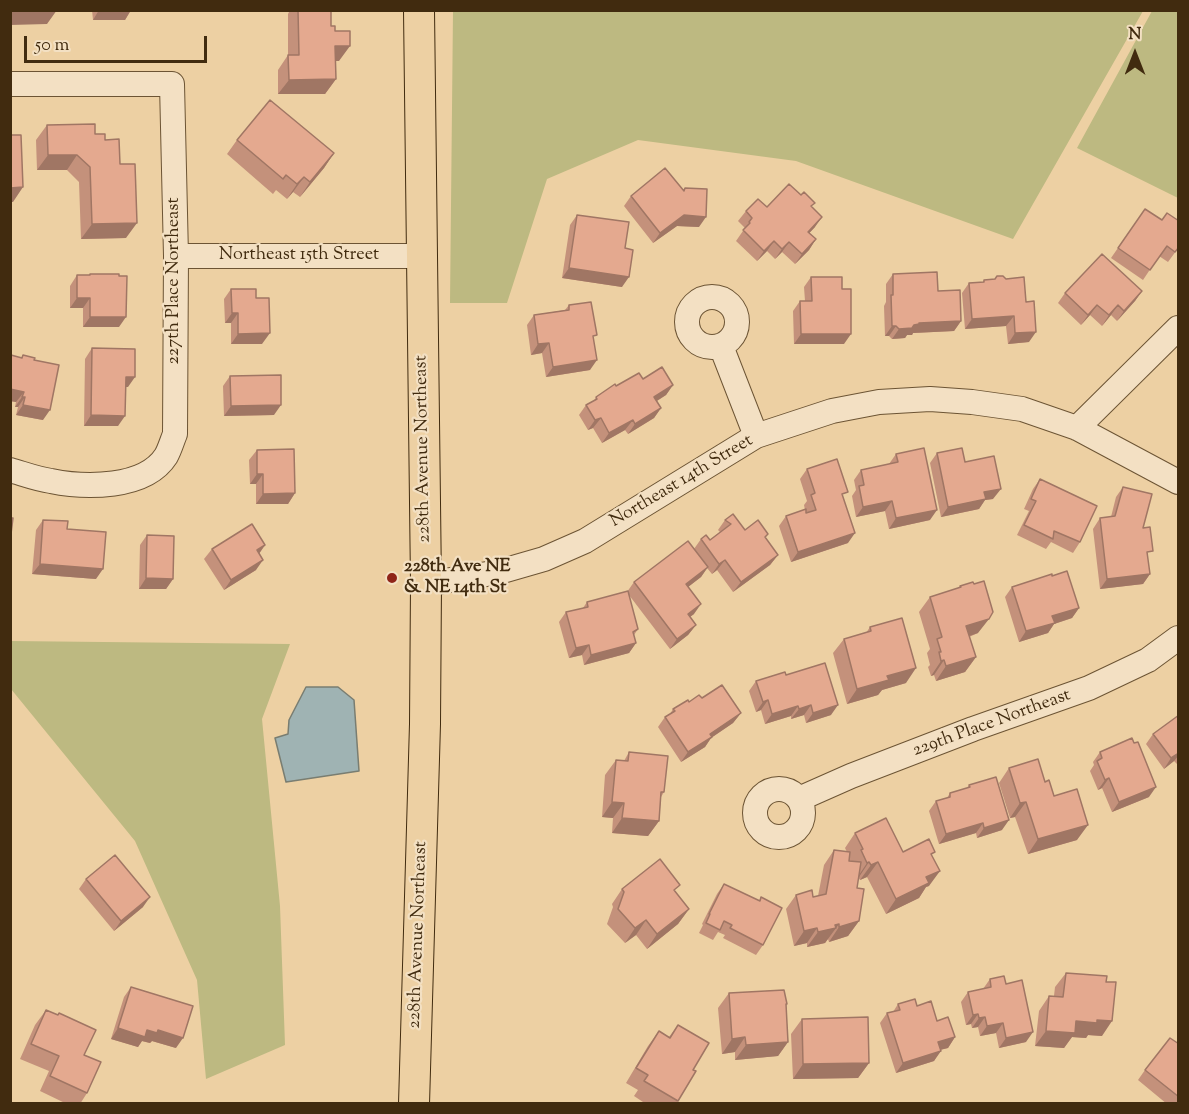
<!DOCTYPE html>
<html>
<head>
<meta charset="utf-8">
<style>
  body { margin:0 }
  #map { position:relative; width:1189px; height:1114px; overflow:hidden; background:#edd0a3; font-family:"Sorts Mill Goudy",serif }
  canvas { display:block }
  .frame { position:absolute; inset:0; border:12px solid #412b0f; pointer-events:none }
  .north { position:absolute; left:1105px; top:24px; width:60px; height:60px; -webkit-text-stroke:4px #f3e0c3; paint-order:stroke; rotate:0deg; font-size:16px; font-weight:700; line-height:24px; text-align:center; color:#412b0f }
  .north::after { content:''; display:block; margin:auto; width:21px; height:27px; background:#412b0f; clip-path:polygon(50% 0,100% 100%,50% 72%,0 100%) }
  .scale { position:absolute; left:24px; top:36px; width:183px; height:27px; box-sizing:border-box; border:3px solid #412b0f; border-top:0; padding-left:8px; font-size:18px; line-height:21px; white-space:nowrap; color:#412b0f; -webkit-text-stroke:4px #f3e0c3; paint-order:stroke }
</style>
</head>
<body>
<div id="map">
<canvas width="1189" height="1114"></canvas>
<div class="frame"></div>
<div class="north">N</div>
<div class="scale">50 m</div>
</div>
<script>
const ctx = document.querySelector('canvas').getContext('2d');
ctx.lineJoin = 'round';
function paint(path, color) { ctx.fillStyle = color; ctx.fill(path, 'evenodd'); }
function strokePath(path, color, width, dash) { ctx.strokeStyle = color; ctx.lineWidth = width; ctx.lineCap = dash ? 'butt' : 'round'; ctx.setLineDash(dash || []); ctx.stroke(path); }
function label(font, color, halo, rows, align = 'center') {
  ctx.font = font + ' "Sorts Mill Goudy",serif'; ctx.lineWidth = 4.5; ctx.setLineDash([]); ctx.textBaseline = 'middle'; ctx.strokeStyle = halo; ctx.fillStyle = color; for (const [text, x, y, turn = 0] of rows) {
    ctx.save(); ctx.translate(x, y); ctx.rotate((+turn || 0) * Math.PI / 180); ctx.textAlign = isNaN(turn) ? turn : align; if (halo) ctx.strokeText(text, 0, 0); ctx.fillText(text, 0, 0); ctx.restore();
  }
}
const green = new Path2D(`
  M453 11V10L1143 11 1013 239 796 161 638 140 547 179 507 303H450Z
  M1152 11H1178V198L1077 148Z
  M10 641 290 644 262 719 280 906 285 1045 206 1079 197 980 135 841 11 689Z`);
const water = new Path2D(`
  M306 687H338L354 700 359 771 286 782 275 738 288 734 289 720Z`);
const minor = new Path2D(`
  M10 84H172L176 256 175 434C172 441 170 449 166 456 145 489 85 488 51 481 37 479 24 474 10 470
  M176 256H422
  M687 322a25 25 0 1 1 50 0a25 25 0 1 1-50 0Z
  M721 346 756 436
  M1077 428 1178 328
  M426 584 499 572 544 559 585 541 756 436 832 411 879 402 930 399 972 402 1022 409 1077 428 1178 482
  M755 813a24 24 0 1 1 48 0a24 24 0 1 1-48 0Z
  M799 799 851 776 973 729 1089 688 1148 660 1178 638`);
const major = new Path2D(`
  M414 1104 425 724 426 584 419 10`);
const wall = new Path2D(`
  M92 10H131L125 20H93Z
  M290 10H331V26L339 61H335L336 79 325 94H278V70L288 55V14Z
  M47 125 95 134 105 140 120 164 126 238 81 239 79 182 67 170H37L36 140Z
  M237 140 334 153 324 168 300 197 293 192 287 199 276 190 273 194 227 154Z
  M685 188 699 227 677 226 653 243 624 206 631 196 683 190Z
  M767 207H812L815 227 809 233 816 239 809 250 795 264 782 252 775 259 767 251 757 261 736 241 745 228 738 221 746 211Z
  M1145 209 1179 247 1168 262 1159 256 1143 280 1111 258Z
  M577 215 625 248 622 287 562 278 570 225Z
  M90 274 119 327H83V308H70V286L77 275H89Z
  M893 274 938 291 961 321 954 331 913 333 912 335H907L905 338 892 339 889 336H885L884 306 886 302V284Z
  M811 277 844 344H794L793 311 800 301H805L804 287Z
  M995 279 1029 342 1008 344 1006 326 965 329 962 293 969 283 983 282 984 280Z
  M231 289 256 298 262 344H231V323H225L224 299Z
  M1142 291 1135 301 1117 321 1111 315 1102 326 1090 315 1081 325 1058 303 1065 293Z
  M569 305 594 339 590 370 546 377 542 353 531 355 527 325 534 315 565 310Z
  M92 348 128 387H126L118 426H84L85 359Z
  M11 355 21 358 23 355 34 360 43 420 16 415 18 407H15L16 402 10 401V357Z
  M230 376 274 415 224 416 223 386Z
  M643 379 673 385 666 395 657 401 661 408 654 418 628 434 625 430 602 443 593 428 588 430 579 415 586 405 594 401 596 397 616 386Z
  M257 450 295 493 288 504H256V484H250L249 460Z
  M937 453 965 462 993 499 985 500 979 509 941 517 930 463Z
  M896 454 930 520 889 529 885 511 856 517 852 496 856 490 854 480 861 470 889 464Z
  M807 469 843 498 848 543 791 562 779 526 786 516 805 510 804 505 807 501 800 479Z
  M1040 479 1080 542 1073 553 1051 542 1046 549 1017 535 1029 511 1024 509 1033 489Z
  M1123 487 1143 528 1150 574 1143 584 1100 589 1093 529 1100 518 1111 517 1116 497Z
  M43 520 67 529 96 579 32 574 36 530Z
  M725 520 745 530 768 534 765 538 778 555 770 565 733 592 717 570 712 574 707 568 701 577 688 587 694 614 690 617 696 625 688 635 670 649 629 595 638 629 634 635 636 643 629 653 584 665 582 655 569 658 559 622 566 612 583 608 587 602 627 592 634 582 694 549 701 539 710 540 720 532 718 530Z
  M147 535 173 579 166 589H139L140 545Z
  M265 545 259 554 256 570 224 590 204 559 212 549Z
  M960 586 978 633 969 637 976 657 965 672 936 681 934 675 931 676 928 667 930 665 927 653 930 649 919 612 930 597 959 588Z
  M1012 587 1079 608 1072 618 1054 624 1048 633 1019 642 1005 597Z
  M870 627 906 683 882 690 878 695 847 704 833 653 844 639 866 633Z
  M786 675 831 715 806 723 804 715 791 719V716L765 724 761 710 756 712 749 691 756 681Z
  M702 698 741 713 733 723 711 738 705 747 681 762 658 727 665 717 670 714 673 709 689 702Z
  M1179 715V766L1174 761 1164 769 1146 744 1153 734Z
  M629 752 664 792 661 797 659 821 648 836 612 833 613 818 602 817 605 775 616 760 624 761Z
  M1100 752 1149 797 1112 812 1102 788 1098 790 1090 771 1094 765 1093 762Z
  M1009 768 1045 782 1054 796 1077 840 1028 854 1015 817 1010 818 999 783Z
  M969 785 1002 830 977 838 976 833 939 844 929 811 936 801 947 798 950 793 967 788Z
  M855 833 903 852 932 856 929 886 926 887 919 898 886 914 867 877 860 880 858 877 857 888 859 921 848 936 829 942 828 939 825 943 807 947V943L794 946 786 909 796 895 813 897 818 896 824 865 834 850 847 852 845 848Z
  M86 879 143 907 114 931 79 889Z
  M724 884 759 901 761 897 763 945 756 955 723 938 725 935 718 932 713 940 699 933 703 925 702 924 717 894Z
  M622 889 675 892 689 909 678 924 647 949 636 935 625 943 607 924 613 907 612 904Z
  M1066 973 1102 1036 1088 1035 1086 1038 1072 1037 1064 1048 1035 1046 1039 1011 1049 996H1054L1055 987Z
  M990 979 1006 984 1026 1042 999 1048 996 1033 980 1036 978 1027 972 1028 971 1024 966 1025 961 1002 968 992 983 989Z
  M131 987 176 1048 152 1041 150 1043 142 1041 138 1047 111 1039 124 997Z
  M729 993 787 1004 786 1006 788 1042 778 1056 735 1060V1052L722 1054 718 1008Z
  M898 1004 917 1006 937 1021 955 1037 948 1048 940 1050 934 1061 896 1073 880 1023 887 1013 893 1012Z
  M46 1010 58 1015 59 1013 84 1055 87 1093 80 1104H67L40 1091 49 1071 20 1059 35 1025Z
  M802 1019 869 1063 858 1078 793 1079 791 1034Z
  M678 1025 693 1070 696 1071 676 1104H646L634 1096 638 1090 626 1083 648 1046 659 1031 669 1037Z
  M1179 1044V1104H1167L1138 1080 1145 1070Z`);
const shadedWall = new Path2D(`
  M10 10H57L47 24 10 25Z
  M99 10H131L125 20H93Z
  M335 46H350L339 61H325Z
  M336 79 325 94H278L289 80Z
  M334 153 324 168 300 197 310 182Z
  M48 155H77L67 170H37Z
  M304 177 293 192 287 199 297 184Z
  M23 187 13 202H10V188Z
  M684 215 706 217 699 227 677 226 653 243 660 233Z
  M822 217 815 227 801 242 808 232Z
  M137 223 126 238 81 239 92 224Z
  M816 239 809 250 795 264 802 254Z
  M774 241 767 251 757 261 764 251Z
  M789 242 782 252 775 259 782 249Z
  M569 268 629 277 622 287 562 278Z
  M1142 291 1135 301 1117 321 1124 311Z
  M77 298H90L83 308H70Z
  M1097 305 1090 315 1081 325 1088 315Z
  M1118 305 1111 315 1102 326 1109 315Z
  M232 313H238L231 323H225Z
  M1014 316 1006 326 965 329 972 319Z
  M90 317H126L119 327H83Z
  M961 321 954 331 913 333 912 335H907L905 338 892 339 899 329 919 323Z
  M892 326H896L889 336H885Z
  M1036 332 1029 342 1008 344 1015 333Z
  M270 333 262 344H231L238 334Z
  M801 334H851L844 344H794Z
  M549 343 542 353 531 355 538 344Z
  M597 360 590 370 546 377 553 367Z
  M126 377H135L128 387H119Z
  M673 385 666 395 647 407 654 397Z
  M10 389 24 392 16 402 10 401Z
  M22 397H25L18 407H15Z
  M23 405 50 410 43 420 16 415Z
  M281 405 274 415 224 416 231 406Z
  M661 408 654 418 628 434 635 424Z
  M91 415 125 416 118 426H84Z
  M601 418 593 428 588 430 595 420Z
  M633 420 625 430 602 443 609 433Z
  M257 474H263L256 484H250Z
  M1001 489 993 499 985 500 979 509 941 517 948 507 984 492Z
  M295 493 288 504H256L263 494Z
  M892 501 885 511 856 517 863 507Z
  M937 510 930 520 889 529 896 518Z
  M855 533 848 543 791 562 798 552Z
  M265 545 258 555 257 550Z
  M778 555 770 565 733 592 741 582Z
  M263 560 256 570 224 590 231 580Z
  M725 560 717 570 712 574 719 564Z
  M40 564 103 569 96 579 32 574Z
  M708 567 701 577 679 594 686 584Z
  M1150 574 1143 584 1100 589 1107 579Z
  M146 578 173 579 166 589H139Z
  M701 604 694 614 680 624 688 614Z
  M1079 608 1072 618 1054 624 1048 633 1019 642 1026 631 1052 616Z
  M989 619 978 633 955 641 966 626Z
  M696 625 688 635 670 649 677 639Z
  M636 643 629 653 584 665 591 655Z
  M589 645 582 655 569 658 576 648Z
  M976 657 965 672 936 681 946 666Z
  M944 660 934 675 931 676 941 661Z
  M916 668 906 683 882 690 878 695 847 704 857 689 887 676Z
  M768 700 761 710 756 712 763 702Z
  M811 705 804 715 791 719 799 709Z
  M838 705 831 715 806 723 813 713Z
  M798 706 791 716 765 724 772 714Z
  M741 713 733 723 711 738 705 747 681 762 688 752 710 734Z
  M1179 753V755L1174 761 1164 769 1171 758Z
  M1109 778 1102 788 1098 790 1105 780Z
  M1156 787 1149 797 1112 812 1119 802Z
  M612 802 624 803 613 818 602 817Z
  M1026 802 1015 817 1010 818 1020 803Z
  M622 818 659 821 648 836 612 833Z
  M1009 820 1002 830 977 838 984 828Z
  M983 823 976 833 939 844 946 834Z
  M1088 825 1077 840 1028 854 1038 839Z
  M869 862 859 877 857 878 867 863Z
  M878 862 867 877 860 880 871 865Z
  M940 871 929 886 926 887 919 898 886 914 896 899 926 877Z
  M150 897 143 907 114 931 121 921Z
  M689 909 678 924 647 949 657 934Z
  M646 920 636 935 625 943 635 928Z
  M859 921 848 936 829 942 839 927Z
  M839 924 825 943 807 947 818 932Z
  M817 928 807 943 794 946 804 931Z
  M978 1014 971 1024 966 1025 973 1015Z
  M985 1017 978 1027 972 1028 979 1018Z
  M1097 1020 1112 1021 1102 1036 1088 1035 1086 1038 1072 1037 1064 1048 1035 1046 1046 1031 1076 1021Z
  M1003 1023 996 1033 980 1036 987 1026Z
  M118 1028 158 1030 183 1038 176 1048 152 1041 150 1043 142 1041 138 1047 111 1039Z
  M1033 1032 1026 1042 999 1048 1006 1038Z
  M745 1037 735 1052 722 1054 732 1039Z
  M955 1037 948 1048 931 1052 938 1042Z
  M788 1042 778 1056 735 1060 746 1045Z
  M941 1051 934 1061 896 1073 903 1063Z
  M869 1063 858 1078 793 1079 803 1064Z`);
const building = new Path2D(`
  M298 10H331V26H335V31H350V46H335L336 79 289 80 288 55H299Z
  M270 100 334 153 310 182 304 177 297 184 286 175 283 179 237 140Z
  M95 124V134H105V140L119 139 120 164H135L137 223 92 224 90 167 77 155H48L47 125Z
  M10 135H21L23 187 10 188Z
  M665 168 684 191 685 188 707 189 706 217 684 215 660 233 631 196Z
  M789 184 801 195 804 192 815 203 811 206 822 217 808 232 816 239 802 254 789 242 782 249 774 241 764 251 743 230 750 223 749 222 752 218 746 211 758 199 767 207Z
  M1145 209 1162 220 1167 213 1179 221V247L1175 252 1167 246 1150 270 1118 248Z
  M577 215 629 222 625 248 633 250 629 277 569 268Z
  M1102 254 1142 291 1124 311 1118 305 1109 315 1097 305 1088 315 1065 293Z
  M937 272 938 291 960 290 961 321 919 323V324L914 325 912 328 899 329 896 326H892L891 295H893V274Z
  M90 274H119V276H127L126 317H90V298H77V275H90Z
  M997 276H1003L1006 279 1024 277 1026 302 1034 301 1036 332 1015 333 1014 316 972 319 969 283 984 282V280L995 279Z
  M811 277H842V289H851V334H801L800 301H812Z
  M231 289H256V298H269L270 333 238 334V313H232Z
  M591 302 597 335 593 336 597 360 553 367 549 343 538 344 534 315 569 310V305Z
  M92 348 135 349V377H126L125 416 91 415Z
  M11 355 22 358 23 355 35 358 34 360 59 365 50 410 23 405 25 397H22L24 392 10 389V360Z
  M662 367 673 385 654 397 661 408 635 424 633 420 609 433 601 418 595 420 586 405 597 399 596 397 615 384 616 386 639 373 643 379Z
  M281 375V405L231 406 230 376Z
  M924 448 937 510 896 518 892 501 863 507 859 486 864 485 861 470 898 462 896 454Z
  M962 448 965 462 994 456 1001 489 984 492 986 499 948 507 937 453Z
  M294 449 295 493 263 494V474H257V450Z
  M837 459 848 492 842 494 855 533 798 552 786 516 806 509V513L816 510 811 495 815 493 807 469Z
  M1040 479 1097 506 1080 542 1054 531 1053 539 1024 525 1036 501 1031 499Z
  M1123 487 1152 494 1143 528 1150 527 1153 551 1147 552 1150 574 1107 579 1100 518 1115 516Z
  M733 514 745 530 758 520 768 534 765 537 778 555 741 582 725 560 719 564 701 539 706 535 710 540 731 524 725 520Z
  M10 518H13L10 542Z
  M43 520 68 521 67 529 106 532 103 569 40 564Z
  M252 524 265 545 257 550 263 560 231 580 212 549Z
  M147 535 174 536 173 579 146 578Z
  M688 541 708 567 686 584 701 604 688 614 696 625 677 639 634 582Z
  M1067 571 1079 608 1052 616 1055 623 1026 631 1012 587 1052 574V576Z
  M984 581 993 612 989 619 966 626 976 657 946 666 944 660 941 661 939 652H941L937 639 942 637 930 597 961 587 960 586 973 582 974 584Z
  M628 591 638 629 633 632 636 643 591 655 589 645 576 648 566 612 588 607 587 602Z
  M902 618 916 668 887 676 889 680 857 689 844 639 871 631 870 627Z
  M825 663 838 705 813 713 811 705 799 709 798 706 772 714 768 700 763 702 756 681 785 672 786 675Z
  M722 685 741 713 710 734 712 737 688 752 665 717 675 711 673 709 688 700 689 702 699 695 702 698Z
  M1179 715V753L1171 758 1153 734Z
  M1132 738 1134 743 1138 742 1156 787 1119 802 1109 778 1105 780 1097 761 1102 758 1100 752Z
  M629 752 668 756 664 792H661L659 821 622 818 624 803 612 802 616 760 628 761Z
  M1038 759 1045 782 1049 780 1054 796 1077 789 1088 825 1038 839 1026 802 1020 803 1009 768Z
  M996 777 1009 820 984 828 983 823 946 834 936 801 950 797V793L970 787 969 785Z
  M886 818 903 852 929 839 935 852 931 854 940 871 926 877 929 883 896 899 878 862 871 865 869 862 867 863 861 850 863 849 855 833Z
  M834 850 850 852 849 861 861 862 857 888 864 889 859 921 839 927V924L835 925 836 928 818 932 817 928 804 931 796 895 812 890 813 897 826 894Z
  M115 855 150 897 121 921 86 879Z
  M660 859 680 885 674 890 689 909 657 934 646 920 635 928 618 909 624 892 622 889Z
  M724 884 760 901 761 897 782 908 763 945 730 928 732 925 724 921 720 930 706 923 710 914H709Z
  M1066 973 1107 976 1106 982H1116L1112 1021 1097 1020V1023L1076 1021 1075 1033 1046 1031 1049 996 1063 997Z
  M1004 976 1006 984 1022 980 1033 1032 1006 1038 1003 1023 987 1026 985 1017 979 1018 978 1014 973 1015 968 992 991 987 990 979Z
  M131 987 193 1006 183 1038 158 1030 157 1033 147 1030 145 1037 118 1028Z
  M784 990 787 1004H786L788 1042 746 1045 745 1037 732 1039 729 993Z
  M915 999 917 1006 931 1001 937 1021 948 1017 955 1037 938 1042 941 1051 903 1063 887 1013 900 1010 898 1004Z
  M46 1010 58 1015 59 1013 96 1030 84 1055 101 1062 87 1093 50 1076 59 1056 31 1044Z
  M868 1017 869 1063 803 1064 802 1019Z
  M678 1025 709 1043 693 1070 696 1071 678 1101 644 1081 648 1075 636 1068 659 1031 670 1038Z
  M1170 1038 1179 1044V1097L1145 1070Z`);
const markers = [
  [392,578,6,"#8f2418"]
];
const streetNames = [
  ["Northeast 15th Street",299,256],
  ["227th Place Northeast",175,281,-90],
  ["228th Avenue Northeast",424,449,-91],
  ["Northeast 14th Street",682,482,-31],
  ["229th Place Northeast",992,724,-20],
  ["228th Avenue Northeast",419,935,-88]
];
const poiNames = [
  ["228th Ave NE",404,568],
  ["& NE 14th St",404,589]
];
paint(green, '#bdb981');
paint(water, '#9fb3b3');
strokePath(water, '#797d71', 1.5);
strokePath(minor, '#6c5434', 26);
strokePath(major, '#412b0f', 32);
strokePath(minor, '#f3e0c3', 24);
strokePath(major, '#edd0a3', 30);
paint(wall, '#c4917b');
paint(shadedWall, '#a07664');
paint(building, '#e4a98f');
strokePath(building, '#a07664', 1.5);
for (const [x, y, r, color] of markers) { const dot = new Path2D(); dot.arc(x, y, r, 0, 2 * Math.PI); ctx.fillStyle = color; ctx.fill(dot); strokePath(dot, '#f3e0c3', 2); }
label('18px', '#412b0f', '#f3e0c3', streetNames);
label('bold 18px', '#412b0f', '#f3e0c3', poiNames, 'left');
</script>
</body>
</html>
